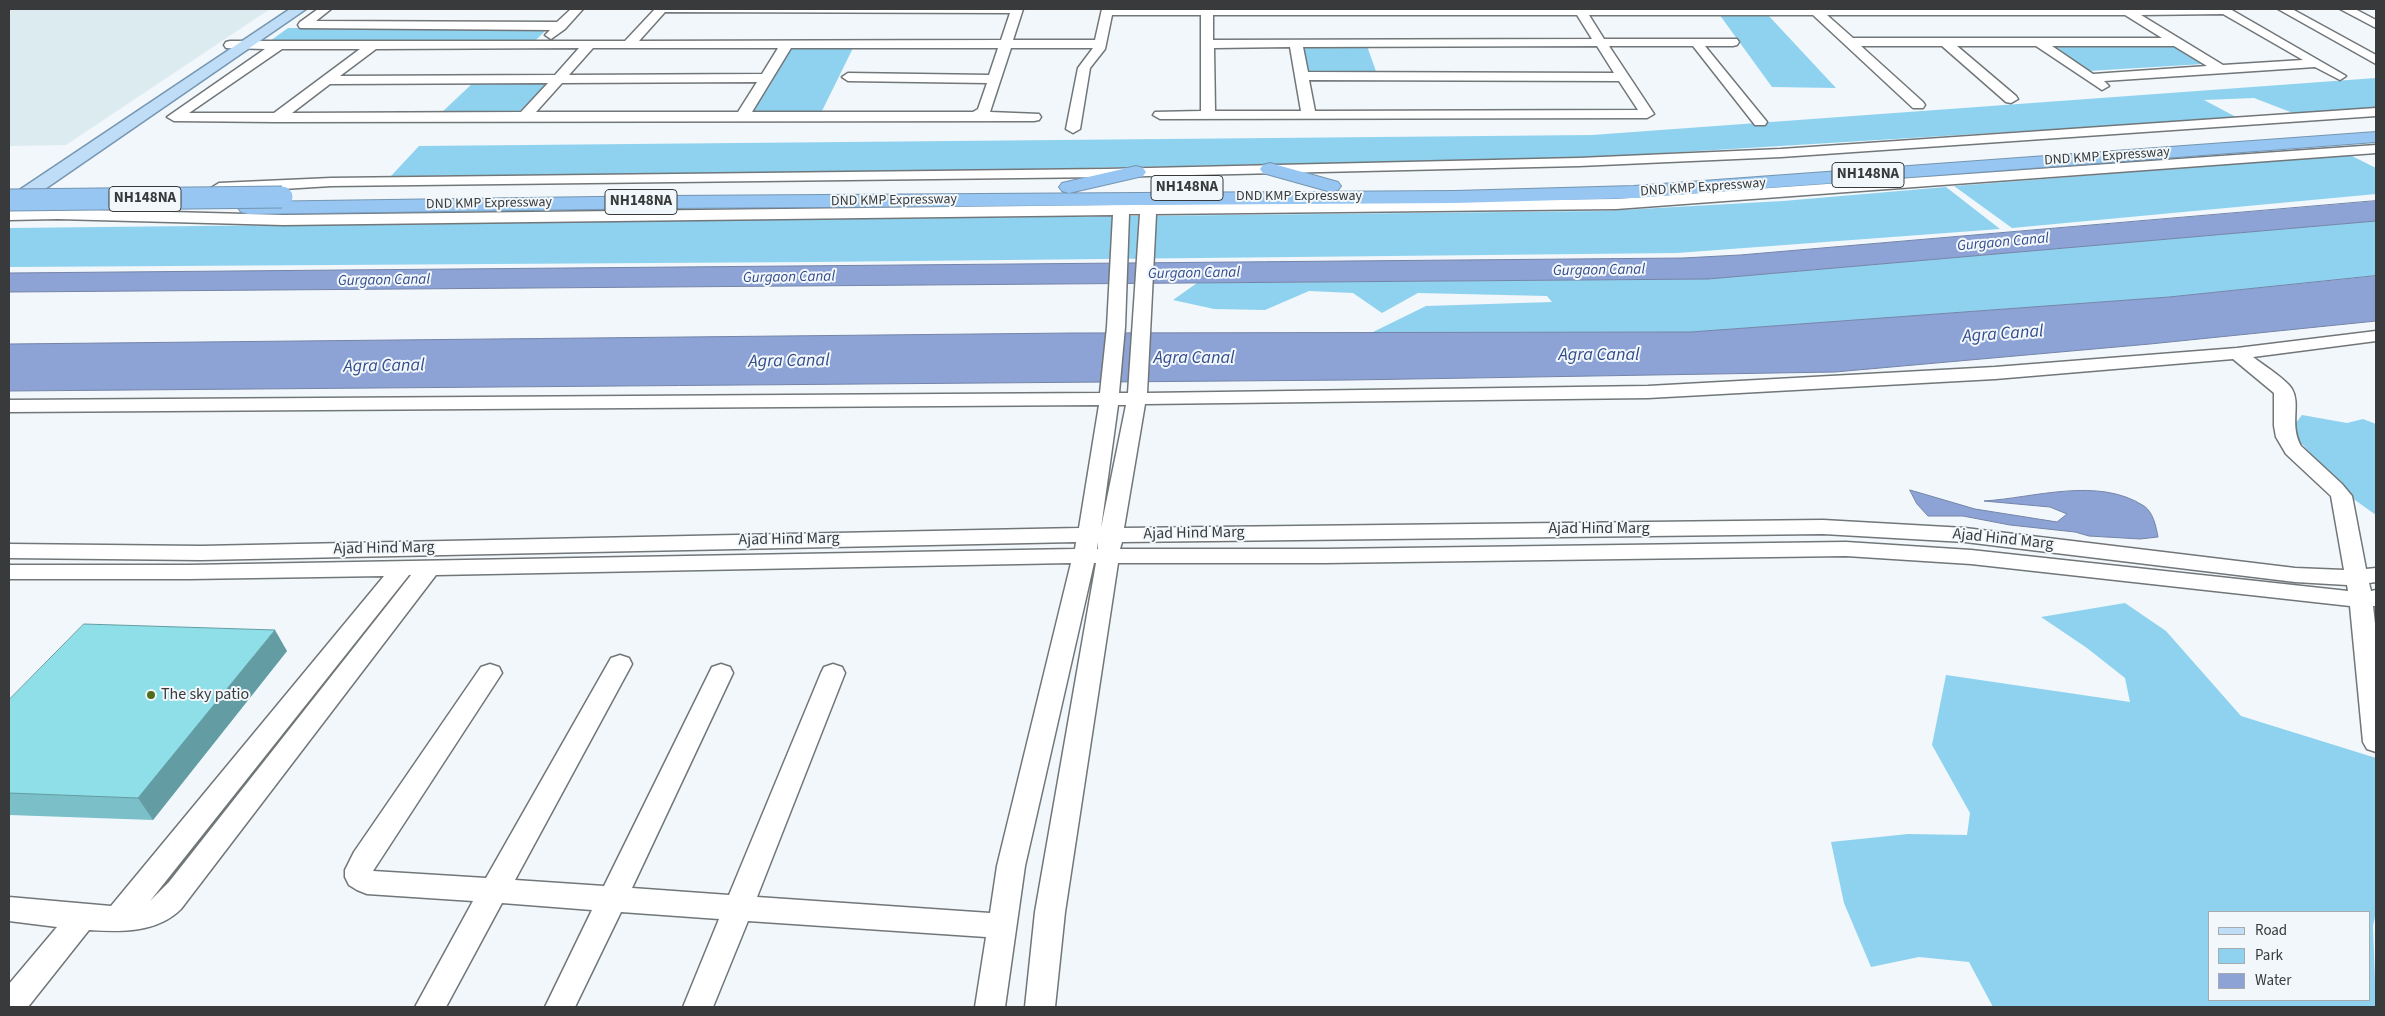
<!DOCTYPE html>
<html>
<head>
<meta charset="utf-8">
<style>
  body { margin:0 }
  #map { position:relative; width:2385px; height:1016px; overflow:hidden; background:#f1f7fa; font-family:"Source Sans 3",sans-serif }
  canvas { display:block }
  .frame { position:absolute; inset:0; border:10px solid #383a3b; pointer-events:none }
  .legend { position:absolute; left:2208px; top:911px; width:162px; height:90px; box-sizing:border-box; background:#f1f7fa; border:1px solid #a7abae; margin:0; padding:6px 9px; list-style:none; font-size:15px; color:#383a3b }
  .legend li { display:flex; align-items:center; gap:10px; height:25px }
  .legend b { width:25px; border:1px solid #a7abae }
</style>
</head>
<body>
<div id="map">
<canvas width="2385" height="1016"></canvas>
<div class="frame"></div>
<ul class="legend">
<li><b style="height:6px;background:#c0ddf7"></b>Road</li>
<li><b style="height:14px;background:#8fd2ef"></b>Park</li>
<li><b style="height:14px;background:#8da3d6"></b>Water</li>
</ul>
</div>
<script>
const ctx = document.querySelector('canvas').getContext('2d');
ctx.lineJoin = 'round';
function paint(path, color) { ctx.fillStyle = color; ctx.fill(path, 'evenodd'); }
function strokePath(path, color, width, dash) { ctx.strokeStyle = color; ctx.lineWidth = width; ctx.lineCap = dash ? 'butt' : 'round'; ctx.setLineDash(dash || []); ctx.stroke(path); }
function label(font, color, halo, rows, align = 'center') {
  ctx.font = font + ' "Source Sans 3",sans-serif'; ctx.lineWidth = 4; ctx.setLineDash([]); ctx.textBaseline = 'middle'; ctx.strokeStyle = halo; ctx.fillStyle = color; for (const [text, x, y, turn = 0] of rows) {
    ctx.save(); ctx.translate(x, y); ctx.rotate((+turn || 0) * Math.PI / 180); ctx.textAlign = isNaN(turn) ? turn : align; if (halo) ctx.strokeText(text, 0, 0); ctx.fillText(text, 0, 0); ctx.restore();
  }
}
const built = new Path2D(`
  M9 9H270L66 145 9 146Z`);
const green = new Path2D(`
  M1719 14H1767L1836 88 1772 87Z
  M288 28H548L535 41H270Z
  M2172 45 2203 64 2089 71 2055 46Z
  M854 46 820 115H750L790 47Z
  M1302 46H1367L1377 74 1309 75Z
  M2376 78V107L2293 113 2254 98 2204 100 2238 118 1584 158 733 175 391 176 419 146 1592 135Z
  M474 82 548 83 517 114H440Z
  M2350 155 2376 168V194L2012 228 1954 186Z
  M1946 187 2000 229 1677 253 815 262 9 267V228L1603 211 1783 201Z
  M2376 221V276L2169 297 1691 332 1371 333 1426 306 1552 302 1547 296 1418 293 1382 313 1353 293 1309 291 1265 310 1214 309 1173 300 1197 283 1708 279Z
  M2302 415 2347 423 2363 419 2376 424V515L2345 493 2303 445 2288 433Z
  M2125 603 2166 631 2241 716 2376 758V912L2373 926 2376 1007H1993L1969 962 1919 957 1871 967 1844 903 1831 842 1908 834 1967 835 1970 813 1932 745 1946 675 2130 702 2125 678 2087 648 2041 617ZM2209 912H2369V1000H2209Z`);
const water = new Path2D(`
  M2376 201V221L1708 279 9 292V273L1683 258 1740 255Z
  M2376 276V321L2150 344 1835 372 1350 380 9 391V344L1072 333 1691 332 2169 297Z
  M1910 490 1975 509 2057 522 2067 514 2050 507 1984 501C2034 498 2098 476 2144 506 2153 512 2156 526 2158 537L2140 539 2089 536 2075 532 2010 525 1963 516H1928L1917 504Z`);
const minor = new Path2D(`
  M318 9H331L316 21 557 22 571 9H583L565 29 551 39 545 35 550 30 300 28 298 25 300 22Z
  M655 9H1023L1013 40H1095L1102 9H2230L2346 76 2340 80 2315 67 2104 81 2109 86 2102 90 2036 46H1957L2016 96 2018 99 2011 103 2006 102 1942 46H1861L1923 102 1925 105 1923 108H1913L1813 15H1589L1604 39H1737L1739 42 1737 45 1733 46H1705L1767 122 1765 125H1755L1693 46H1609L1654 114 1647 118 1160 119 1153 115 1155 112 1201 111V15H1112L1105 49 1090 68 1080 129 1073 133 1066 129 1078 68 1093 48H1011L990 112 1039 114 1041 117 1039 120 1034 121 276 122 174 121 167 117 265 49 226 48 224 45 226 42 230 41H625ZM665 12 1010 13 1001 40 639 41ZM2223 14 2303 60 2223 65 2141 15ZM1213 15H1577L1592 39 1213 40ZM1827 15H2125L2162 38H1853ZM1597 46 1614 73 1308 72 1303 47ZM2052 46H2174L2207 66 2093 74ZM1290 47 1301 111H1215L1214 48ZM579 48 555 75 340 76 376 49ZM593 48H778L762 74 569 75ZM791 48H998L989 75 848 73 842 77 848 81 987 83 978 109 973 112H752ZM282 49H360L274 113H189ZM1309 80 1619 81 1638 110 1315 111ZM757 82 738 112H536L562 83ZM548 83 521 112 292 113 330 84Z
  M2278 9H2292L2376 55V64Z
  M2340 9H2355L2376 20V28Z
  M2376 108V116L1781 157 1579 166 1106 177 331 186 219 193 211 188 219 183 331 178 1106 169 1579 158 1781 149Z
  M2376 145V153L1616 209 1156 214 1147 393 1648 386 1995 367 2237 348 2376 331V341L2253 357C2263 365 2286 379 2292 389 2301 405 2289 424 2301 446L2342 484 2352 496 2366 569 2376 568V582L2369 583 2371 591 2376 590V606H2373L2376 632V752L2367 749 2363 742 2350 606 1971 564 1846 556 1325 563H1118L1065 912 1055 1007H1025L1035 912 1096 563H1094L1025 866 1005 1007H975L986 937 748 921 713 1007H683L719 919 621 912 575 1007H545L592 910 502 903 446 1007H415L473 901 367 894 357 890 349 885 345 877V870L354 852 481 667 490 664 499 667 502 673 373 871 486 878 611 658 620 655 629 658 632 664 515 880 604 886 709 673 712 667 721 664 730 667 733 673 632 888 729 895 821 673 824 667 833 664 842 667 845 673 757 897 990 913 997 866 1071 563 436 575 181 909C157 933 121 932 89 930L28 1007H9V984L57 927 9 921V897L111 906 384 576 189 579H9V565H189L1075 549 1076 542 201 560 9 558V544L201 546 1079 528 1099 405 9 412V400L1100 393 1107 327 1113 215 283 225 58 219 9 220V210L58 209 283 215 1616 199ZM1129 214H1140L1128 393H1119L1125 327ZM2233 359 2274 393V426L2276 437 2286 454 2331 496 2344 570 2295 568 1965 528 1823 520 1124 528 1145 404 1648 398 1995 379ZM1118 405H1126L1101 528ZM1823 534 1965 542 2295 582 2347 585 2348 591 1971 550 1846 542 1325 549H1120L1122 542ZM1098 542V549H1097ZM409 575H411L169 882 150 901Z`);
const major = new Path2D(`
  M290 9H306L16 209 9 211V197Z`);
const highway = new Path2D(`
  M2376 132V142L1634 198 1455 203 666 208 248 214 241 212 238 208 241 204 248 202 666 196 1455 191 1634 186Z
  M1270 163 1338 182 1341 186 1338 190 1331 192 1263 173 1260 169 1263 165Z
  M1136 166 1143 168 1146 172 1143 176 1069 193 1062 191 1059 187 1062 183Z`);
const highwayBridge = new Path2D(`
  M9 200 282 197`);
const wall = new Path2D(`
  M287 651 153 820 9 815V700Z`);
const shadedWall = new Path2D(`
  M275 630 287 651 153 820 138 798Z`);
const building = new Path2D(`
  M84 624 275 630 138 798 9 793V700Z`);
const markers = [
  [151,695,5,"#526c1e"]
];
const farStreetnames = [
  ["DND KMP Expressway",2107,157,-4],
  ["DND KMP Expressway",1703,188,-4],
  ["DND KMP Expressway",1299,197],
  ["DND KMP Expressway",894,201,-1],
  ["DND KMP Expressway",489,204,-1]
];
const shields = [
  [1868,175,72],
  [1187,188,72],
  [145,199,72],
  [641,202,72]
];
const shieldNames = [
  ["NH148NA",1868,175],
  ["NH148NA",1187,188],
  ["NH148NA",145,199],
  ["NH148NA",641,202]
];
const farWaternames = [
  ["Gurgaon Canal",2003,243,-5],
  ["Gurgaon Canal",1599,271,-1],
  ["Gurgaon Canal",1194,274,-1],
  ["Gurgaon Canal",789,278,-1],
  ["Gurgaon Canal",384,281,-1]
];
const streetNames = [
  ["Ajad Hind Marg",1599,529],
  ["Ajad Hind Marg",1194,534,-1],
  ["Ajad Hind Marg",789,540,-1],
  ["Ajad Hind Marg",2003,540,6],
  ["Ajad Hind Marg",384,549,-1]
];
const poiNames = [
  ["The sky patio",161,695]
];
const waterNames = [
  ["Agra Canal",2003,335,-4],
  ["Agra Canal",1599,356],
  ["Agra Canal",1194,359],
  ["Agra Canal",789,362,-1],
  ["Agra Canal",384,367,-1]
];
paint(built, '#dcebf0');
paint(green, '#8fd2ef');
paint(water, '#8da3d6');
strokePath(water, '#7484a8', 1);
strokePath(minor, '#717679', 3);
strokePath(major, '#7595b1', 3);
strokePath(highway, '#7595b1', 2);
paint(minor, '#fff');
paint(major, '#c0ddf7');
paint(highway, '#96c6f1');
strokePath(highwayBridge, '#7595b1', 23, []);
strokePath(highwayBridge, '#96c6f1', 21);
paint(wall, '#7bc0c8');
paint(shadedWall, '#649ca3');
paint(building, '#8fdfe9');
strokePath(building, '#649ca3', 1);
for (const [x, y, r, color] of markers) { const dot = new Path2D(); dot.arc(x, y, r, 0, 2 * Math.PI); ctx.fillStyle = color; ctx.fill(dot); strokePath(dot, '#f1f7fa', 2); }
label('14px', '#383a3b', '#f1f7fa', farStreetnames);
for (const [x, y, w] of shields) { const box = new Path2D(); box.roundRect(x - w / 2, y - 12.5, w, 25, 4); ctx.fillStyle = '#f1f7fa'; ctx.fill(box); strokePath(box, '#383a3b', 1); }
label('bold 15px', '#383a3b', null, shieldNames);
label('italic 15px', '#344c8c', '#f1f7fa', farWaternames);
label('16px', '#383a3b', '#f1f7fa', streetNames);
label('16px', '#383a3b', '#f1f7fa', poiNames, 'left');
label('italic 18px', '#344c8c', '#f1f7fa', waterNames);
</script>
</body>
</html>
